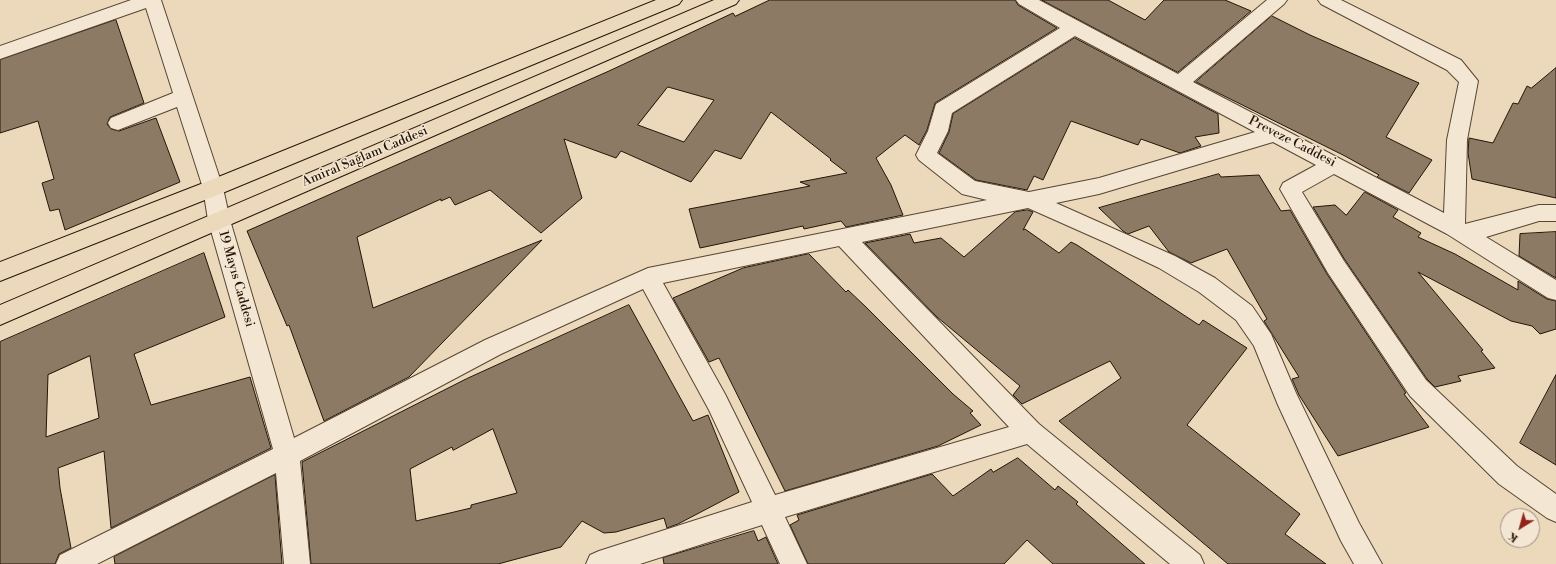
<!DOCTYPE html>
<html>
<head>
<meta charset="utf-8">
<style>
  body { margin:0 }
  #map { position:relative; width:1556px; height:564px; overflow:hidden; background:#ecd8ba; font-family:"Libre Bodoni",serif }
  canvas { display:block }
  .north { position:absolute; left:1500px; top:508px; width:40px; height:40px; box-sizing:border-box; background:#f3e6d2; border:1px solid #a09281; border-radius:50%; rotate:217deg; font-size:11px; font-weight:700; line-height:16px; text-align:center; color:#241507 }
  .north::after { content:''; display:block; margin:auto; width:14px; height:18px; background:#8f2418; clip-path:polygon(50% 0,100% 100%,50% 72%,0 100%) }
</style>
</head>
<body>
<div id="map">
<canvas width="1556" height="564"></canvas>
<div class="north">K</div>
</div>
<script>
const ctx = document.querySelector('canvas').getContext('2d');
ctx.lineJoin = 'round';
function paint(path, color) { ctx.fillStyle = color; ctx.fill(path, 'evenodd'); }
function strokePath(path, color, width, dash) { ctx.strokeStyle = color; ctx.lineWidth = width; ctx.lineCap = dash ? 'butt' : 'round'; ctx.setLineDash(dash || []); ctx.stroke(path); }
function label(font, color, halo, rows, align = 'center') {
  ctx.font = font + ' "Libre Bodoni",serif'; ctx.lineWidth = 3; ctx.setLineDash([]); ctx.textBaseline = 'middle'; ctx.strokeStyle = halo; ctx.fillStyle = color; for (const [text, x, y, turn = 0] of rows) {
    ctx.save(); ctx.translate(x, y); ctx.rotate((+turn || 0) * Math.PI / 180); ctx.textAlign = isNaN(turn) ? turn : align; if (halo) ctx.strokeText(text, 0, 0); ctx.fillText(text, 0, 0); ctx.restore();
  }
}
const building = new Path2D(`
  M770 0H1015L1018 5 1057 28 935 103 927 130 919 145 905 135 876 158 891 185 903 215 846 227 841 221 804 229 803 226 700 248 689 209 810 186 800 182 847 173 830 160 831 159 771 112 741 159 715 150 691 182 621 151 616 158 564 139 582 198 541 233 490 190 455 205 450 197 441 201V199L357 237 373 308 542 240 409 377 324 421 289 325 287 326 247 231 609 71 733 13 735 16ZM668 87 714 100 684 142 638 125Z
  M1042 0H1108L1145 20 1164 0H1225L1251 11 1178 72Z
  M1272 16 1310 35 1419 83 1386 137 1432 160 1409 193 1377 177 1379 175 1345 156 1196 82Z
  M116 20 144 103 110 117 107 124 111 129 119 131 156 118 180 182 65 230 59 209 50 211 42 183 54 179 38 121 0 133V60Z
  M1075 38 1218 114 1219 133 1195 137 1201 146 1180 153 1141 139 1138 145 1071 121 1043 180 1034 176 1027 190 976 180 939 153 949 132 953 114Z
  M1556 68V198L1472 179 1468 153 1469 138 1493 143 1513 103 1518 104 1527 86 1531 88Z
  M1219 174 1221 177 1259 175 1281 211 1290 210 1327 274 1406 393 1404 394 1429 427 1338 456 1299 395 1292 379 1299 377 1264 321 1267 319 1227 249 1191 263 1169 252 1149 226 1128 234 1123 231 1099 208Z
  M1365 192 1398 210 1393 217 1421 233 1418 237 1455 254 1518 290V281L1547 299 1556 301V329L1540 334 1532 326 1511 321 1418 272 1483 350 1481 351 1495 368 1458 376 1461 381 1435 387 1427 379 1345 260 1313 207 1335 205 1346 215Z
  M1028 210 1033 212 1023 230 1025 229 1059 253 1071 242 1077 245 1199 325 1203 320 1247 348 1187 425 1300 514 1285 534 1326 564H1228L1059 421 1121 378 1110 361 1022 404 1013 395 1020 386 937 317 865 243 910 234 914 243 941 238 964 257 1015 212Z
  M1556 232V278L1519 256 1520 234Z
  M204 253 225 317 134 354 151 405 250 377 271 448 111 528 104 451 58 468 60 488 71 548 59 554 55 564H0V342ZM90 356 99 418 46 437 48 375Z
  M809 254 846 292 848 290 866 307 953 394 973 411 970 413 981 425 938 446 785 491 719 358 709 362 673 298 743 268Z
  M629 305 693 421 708 415 739 492 678 524 667 528 664 518 616 532 604 533 582 521 561 547 498 564H311L302 462 466 379ZM493 429 517 493 471 505V508L416 521 410 469 452 447 453 450Z
  M1556 375V465L1520 443Z
  M1018 458 1055 490 1058 486 1078 502 1076 504 1145 564H1053L1027 540 1004 564H808L790 525 799 520 797 515 932 474 953 496 991 469 993 472Z
  M275 475 282 564H115L114 557Z
  M754 531 758 541 766 537 778 564H664L663 558Z`);
const minor = new Path2D(`
  M131 0H161L223 188 230 220 294 438 485 340 648 268 987 200 962 194 919 160 916 155 928 131 936 104 1060 28 1019 4 1016 0H1039L1178 74 1267 0H1287L1284 4 1193 82 1444 213 1447 140 1459 82 1447 70 1321 4 1318 0H1341L1461 60 1478 81 1467 140 1465 224 1539 205H1556V221H1539L1486 237 1556 280V300L1548 298 1447 234 1334 174 1302 192 1344 261 1426 380 1517 466 1556 494V522L1547 518 1499 484 1410 396 1328 273 1280 189 1283 183 1316 165 1273 142 1099 194 1056 203 1175 256 1215 278 1252 306 1271 334 1296 393 1359 523 1382 564H1354L1341 541 1278 405 1254 346 1236 320 1199 292 1159 268 1109 244 1028 208 862 242 1039 424 1200 555 1204 564H1170L1027 444 785 517 807 564H780L762 525 640 564H586L590 555 599 551 752 502 709 410 643 289 501 354 300 461 310 564H284L276 473 97 564H56L60 555 273 449 208 220 203 188 177 107 118 130 111 128 108 123 111 118 173 93 146 8 0 59V46ZM1075 36 1255 132 1099 178 1029 192 975 181 937 153 948 131 952 113ZM839 246 1009 427 775 495 725 394 663 283Z`);
const major = new Path2D(`
  M656 0H682L679 4 220 194 0 281V262L206 182Z
  M714 0H739L736 4 0 325V305Z`);
const streetNames = [
  ["Preveze Caddesi",1292,142,27],
  ["Amiral Sağlam Caddesi",365,157,-23],
  ["19 Mayıs Caddesi",236,279,74]
];
paint(building, '#8c7a64');
strokePath(building, '#241507', 1);
strokePath(minor, '#564634', 2);
strokePath(major, '#241507', 2);
paint(minor, '#f3e6d2');
paint(major, '#ecd8ba');
label('13px', '#241507', '#f3e6d2', streetNames);
</script>
</body>
</html>
